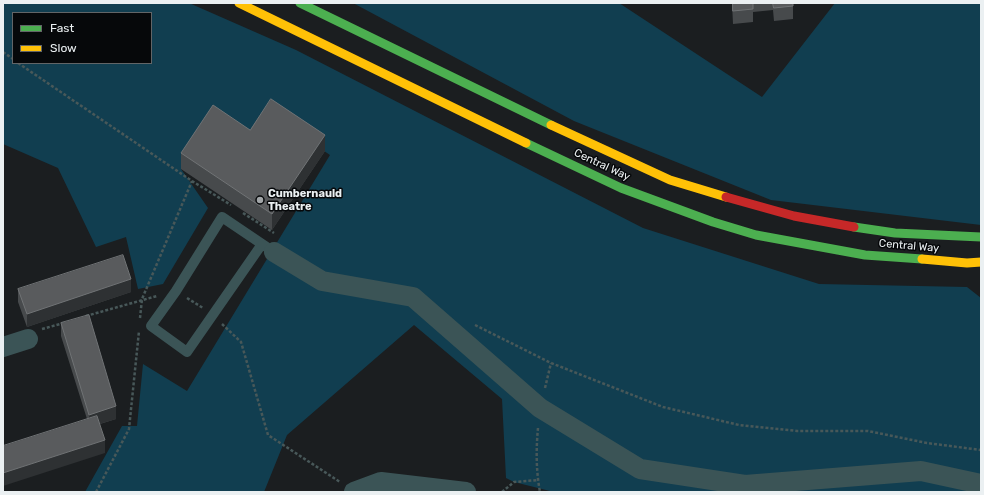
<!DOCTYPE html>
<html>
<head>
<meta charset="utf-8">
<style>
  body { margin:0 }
  #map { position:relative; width:984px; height:495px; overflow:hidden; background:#1b1e20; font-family:Rubik,sans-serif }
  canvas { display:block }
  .frame { position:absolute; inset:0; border:4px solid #ebf0f2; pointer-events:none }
  .legend { position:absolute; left:12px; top:12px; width:140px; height:52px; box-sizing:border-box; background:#06080a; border:1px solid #626567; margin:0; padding:5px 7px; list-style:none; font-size:12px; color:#ebf0f2 }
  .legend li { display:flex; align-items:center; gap:8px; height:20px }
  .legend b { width:20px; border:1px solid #626567 }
</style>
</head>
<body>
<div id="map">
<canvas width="984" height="495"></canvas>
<div class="frame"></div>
<ul class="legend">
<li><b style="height:5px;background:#4caf50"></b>Fast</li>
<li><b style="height:5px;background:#ffc107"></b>Slow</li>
</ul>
</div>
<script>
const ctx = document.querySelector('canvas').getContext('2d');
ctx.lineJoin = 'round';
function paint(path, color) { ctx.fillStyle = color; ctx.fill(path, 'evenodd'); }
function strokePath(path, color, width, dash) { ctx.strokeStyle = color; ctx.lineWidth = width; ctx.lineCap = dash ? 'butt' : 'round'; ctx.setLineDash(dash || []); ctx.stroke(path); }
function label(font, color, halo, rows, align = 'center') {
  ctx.font = font + ' Rubik,sans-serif'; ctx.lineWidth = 3; ctx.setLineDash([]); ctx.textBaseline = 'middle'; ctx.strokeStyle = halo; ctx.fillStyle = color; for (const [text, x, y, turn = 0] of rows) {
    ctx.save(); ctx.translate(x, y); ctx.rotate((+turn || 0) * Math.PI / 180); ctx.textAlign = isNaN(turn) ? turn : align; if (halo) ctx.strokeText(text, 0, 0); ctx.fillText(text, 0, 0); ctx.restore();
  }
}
const green = new Path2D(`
  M3 3H189L296 50 643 228 819 284 967 287 981 298V492H554L514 482 506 478 502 399 414 325 287 435 264 492H85L122 426H137L143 364 187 391 330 155 271 115 250 146 181 169 208 208 163 284 138 289 126 237 96 247 58 168 3 144ZM13 13H151V63H13Z
  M353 3H619L762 97 835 3H981V225L771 200 574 121Z`);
const path = new Path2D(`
  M3 52 13 59
  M18 63 192 181 231 205
  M243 213 274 233
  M187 298 203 308
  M86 316 157 296
  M140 318 142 299 192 181
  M222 324 241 342 268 435 340 482
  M475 325 551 363 663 407 739 425 797 431H868L927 443 981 450
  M42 329 64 323
  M545 388 551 363
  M538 428C536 449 536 471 540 492
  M96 492 129 429 139 331
  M502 492 514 482 538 480`);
const lane = new Path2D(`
  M262 244 222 217 176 291 151 326 187 352 262 244 274 252`);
const street = new Path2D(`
  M274 252 322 281 413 297 540 408 640 469 745 485 921 471 981 484
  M3 347 28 339
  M354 492 381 482 466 492`);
const fast = new Path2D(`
  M300 3 551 125
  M526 143 621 188 713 222 756 235 865 255 922 259
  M854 227 895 233 981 237`);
const slow = new Path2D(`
  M239 3 526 143
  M551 125 670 180 726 197
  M922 259 967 263 981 262`);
const jam = new Path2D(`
  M726 197 794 216 854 227`);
const wall = new Path2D(`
  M732 3H793V19L774 21 773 10 753 12V22L733 24Z
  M250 130 325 151 272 230 181 169V153Z
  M18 289 131 292 27 327 18 302Z
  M61 323 116 419 100 424 105 453 87 419 61 336Z`);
const shadedWall = new Path2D(`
  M325 135V151L272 230V214Z
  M131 279V292L27 327V314Z
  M116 406V419L89 427V415Z
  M105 440V453L3 486V473Z`);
const building = new Path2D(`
  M733 3H753V9L733 11Z
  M773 3H793V6L774 8Z
  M271 99 325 135 272 214 181 153 213 105 250 130Z
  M123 255 131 279 27 314 18 289Z
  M89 315 116 406 89 415 61 323Z
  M97 416 105 440 3 473V446Z`);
const markers = [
  [260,200,4,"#a2a6a8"]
];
const streetNames = [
  ["Central Way",602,165,25],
  ["Central Way",909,246,5]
];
const poiNames = [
  ["Cumbernauld",268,194],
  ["Theatre",268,207]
];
paint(green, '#113e50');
strokePath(path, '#485859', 2.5, [3, 2]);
strokePath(lane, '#3b5456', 10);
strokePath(street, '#3b5456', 20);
strokePath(fast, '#4caf50', 9);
strokePath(slow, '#ffc107', 9);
strokePath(jam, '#c62828', 9);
paint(wall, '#474a4c');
paint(shadedWall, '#2e3133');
paint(building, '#595b5d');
strokePath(building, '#707375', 1);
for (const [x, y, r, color] of markers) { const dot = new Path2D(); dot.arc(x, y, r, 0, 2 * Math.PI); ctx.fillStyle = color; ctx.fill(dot); strokePath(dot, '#06080a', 1.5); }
label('11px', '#ebf0f2', '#06080a', streetNames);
label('bold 11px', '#ebf0f2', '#06080a', poiNames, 'left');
</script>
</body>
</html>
